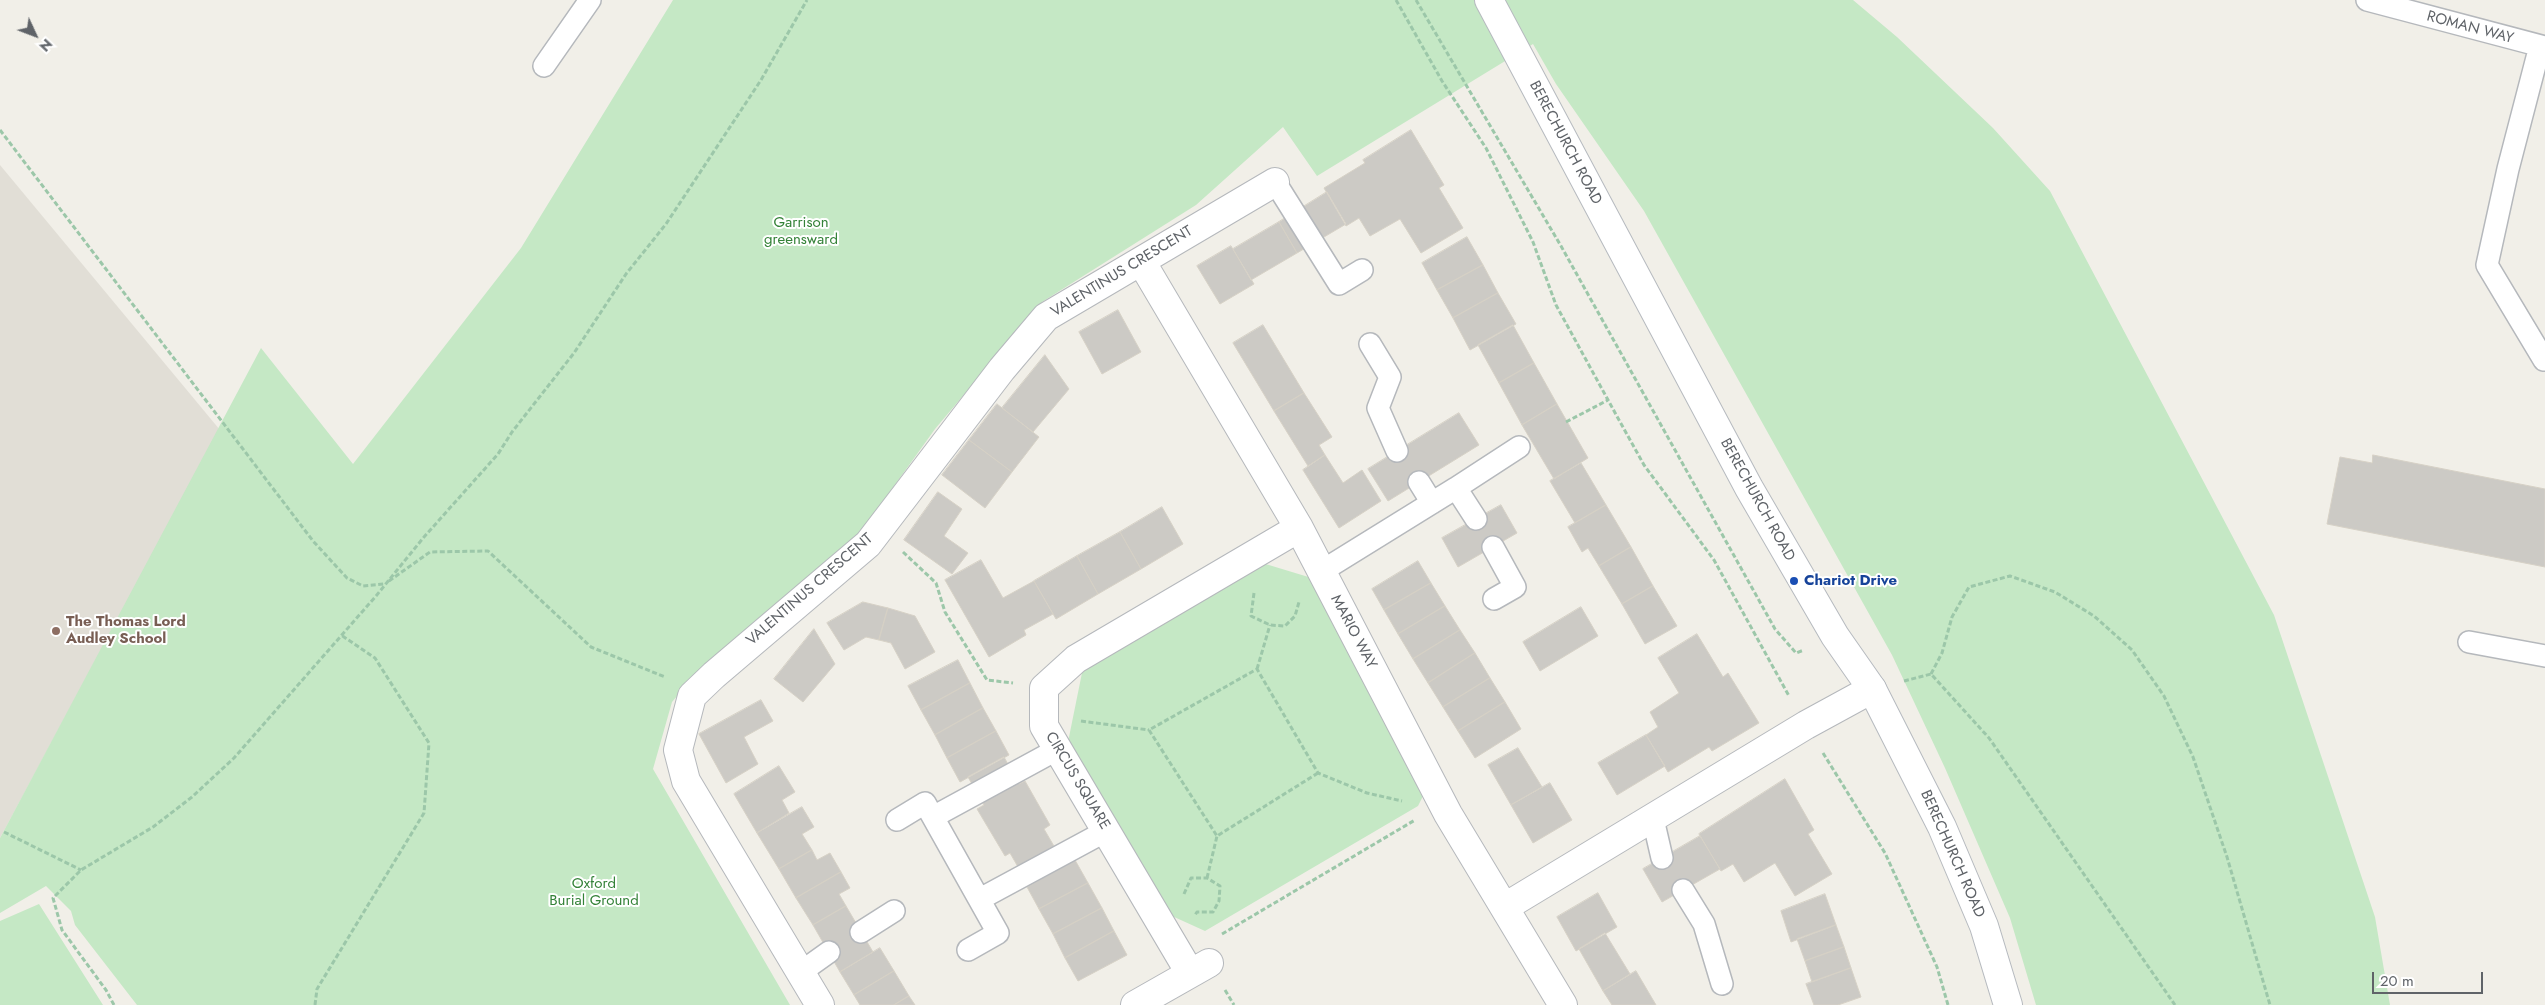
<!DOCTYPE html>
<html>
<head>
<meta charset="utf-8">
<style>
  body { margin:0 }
  #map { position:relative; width:2545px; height:1005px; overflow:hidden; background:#f1efe8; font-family:Jost,sans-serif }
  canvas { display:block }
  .north { position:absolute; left:10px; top:10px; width:50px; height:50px; -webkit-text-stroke:4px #fff; paint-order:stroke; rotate:133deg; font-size:14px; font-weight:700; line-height:20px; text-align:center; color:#5f6368 }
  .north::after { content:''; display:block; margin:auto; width:18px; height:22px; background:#5f6368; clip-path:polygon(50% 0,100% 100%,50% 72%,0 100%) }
  .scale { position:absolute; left:2372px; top:972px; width:111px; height:22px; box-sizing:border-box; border:2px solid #5f6368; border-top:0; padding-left:6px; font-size:15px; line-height:18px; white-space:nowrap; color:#5f6368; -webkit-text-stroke:4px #fff; paint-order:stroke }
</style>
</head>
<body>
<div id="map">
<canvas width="2545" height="1005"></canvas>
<div class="north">N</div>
<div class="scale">20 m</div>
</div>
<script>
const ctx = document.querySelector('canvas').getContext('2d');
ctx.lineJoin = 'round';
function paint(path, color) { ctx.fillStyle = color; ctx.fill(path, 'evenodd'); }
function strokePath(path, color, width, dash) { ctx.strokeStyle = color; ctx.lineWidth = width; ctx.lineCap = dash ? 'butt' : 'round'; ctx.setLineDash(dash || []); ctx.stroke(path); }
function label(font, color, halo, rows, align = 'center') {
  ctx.font = font + ' Jost,sans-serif'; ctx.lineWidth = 4; ctx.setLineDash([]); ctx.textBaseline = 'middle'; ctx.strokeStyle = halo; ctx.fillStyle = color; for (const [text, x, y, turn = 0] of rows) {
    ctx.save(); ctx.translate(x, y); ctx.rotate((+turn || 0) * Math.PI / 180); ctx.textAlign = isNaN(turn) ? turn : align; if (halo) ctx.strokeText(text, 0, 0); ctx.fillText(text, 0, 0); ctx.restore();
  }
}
const education = new Path2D(`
  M0 165 220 430 0 838Z`);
const green = new Path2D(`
  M673 0H1853L1897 37 1993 128 2050 191 2274 615 2375 917 2390 1005H2036L2010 918 1945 768 1892 655 1644 211 1556 84 1533 44 1317 176 1283 127 1196 205 1042 302 935 429 861 532 703 666 672 702 653 769 790 1005H137L75 925 71 911 46 886 0 913V838L261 348 353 464 521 248Z
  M1259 562 1315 579 1433 776 1418 806 1205 931 1172 916 1068 742 1084 663Z
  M39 904 103 1005H0V921Z`);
const building = new Path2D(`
  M1411 130 1444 185 1439 188 1463 228 1421 253 1400 219 1370 236 1359 218 1346 226 1324 188 1365 163 1363 160Z
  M1327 192 1346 224 1297 253 1279 222Z
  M1279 222 1297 253 1251 280 1233 249Z
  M1467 237 1483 265 1437 290 1422 263Z
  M1231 246 1254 284 1220 304 1197 266Z
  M1483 265 1498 293 1453 318 1437 290Z
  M1498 293 1516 324 1470 350 1453 318Z
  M1118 310 1141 352 1102 374 1079 332Z
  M1263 325 1304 393 1274 411 1233 343Z
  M1513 325 1534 363 1499 383 1478 345Z
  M1045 355 1069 389 1033 432 1002 408Z
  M1534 363 1557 404 1522 425 1499 383Z
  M1304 393 1332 437 1319 445 1325 455 1308 466 1274 411Z
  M997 404 1039 437 1012 472 969 440Z
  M1557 404 1588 458 1554 479 1522 425Z
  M1459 413 1479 445 1388 501 1368 469Z
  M969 440 1012 472 985 508 942 475Z
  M1325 455 1343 483 1362 470 1381 501 1339 528 1303 470Z
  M2373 455 2545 489V567L2327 524 2340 457 2372 463Z
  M1581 463 1606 505 1575 523 1550 481Z
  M938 492 962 509 944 536 968 553 952 574 904 540Z
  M1501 505 1517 533 1458 567 1442 538Z
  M1606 505 1631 547 1599 566 1588 548 1582 552 1568 527Z
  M1162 507 1183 544 1141 569 1120 532Z
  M1120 532 1141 569 1098 594 1077 556Z
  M1631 547 1653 586 1622 604 1599 566Z
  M1077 556 1098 594 1056 619 1034 581Z
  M981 560 1003 598 1034 581 1053 614 1024 630 1026 635 989 657 945 580Z
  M1418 561 1431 583 1384 610 1372 589Z
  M1431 583 1445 606 1398 634 1384 610Z
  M1653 586 1677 626 1645 644 1622 604Z
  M863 602 888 608 879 640 866 637 844 650 827 623Z
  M1445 606 1460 630 1413 659 1398 634Z
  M1581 607 1598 636 1540 671 1523 642Z
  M888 608 915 616 935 652 905 669 891 643 879 640Z
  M814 629 835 664 803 702 774 679Z
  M1460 630 1475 653 1428 683 1413 659Z
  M1697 634 1723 677 1728 673 1759 723 1712 751 1709 747 1668 772 1646 735 1658 727 1650 712 1679 693 1658 658Z
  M1475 653 1490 678 1443 707 1428 683Z
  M958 660 970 683 921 710 908 686Z
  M1490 678 1505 702 1458 731 1443 707Z
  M970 683 983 708 935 735 921 710Z
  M761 700 773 721 744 737 758 764 726 783 699 734Z
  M1505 702 1521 729 1475 758 1458 731Z
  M983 708 996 731 947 758 935 735Z
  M996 731 1009 755 960 782 947 758Z
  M1646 735 1665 766 1617 795 1598 763Z
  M1518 748 1542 787 1511 805 1488 765Z
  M1004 757 1019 784 1025 781 1050 825 1044 829 1065 865 1029 886 1010 853 1005 856 977 809 984 805 968 777Z
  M779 766 795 792 782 800 789 813 757 833 734 794Z
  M1785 779 1814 830 1808 834 1832 874 1795 896 1775 863 1744 882 1733 864 1721 871 1699 834Z
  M1550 783 1572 820 1533 843 1511 805Z
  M802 807 814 827 802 834 812 850 779 869 757 833Z
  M1700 836 1720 869 1662 902 1643 869Z
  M812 850 817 860 830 853 841 872 796 898 779 869Z
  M1075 860 1088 883 1039 909 1027 887Z
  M841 872 850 888 839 894 846 906 813 925 796 898Z
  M1088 883 1102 908 1053 934 1039 909Z
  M1598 893 1617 927 1576 951 1557 917Z
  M1825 894 1836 925 1791 942 1781 911Z
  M846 906 873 952 840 972 813 925Z
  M1102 908 1114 931 1065 958 1053 934Z
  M1836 925 1844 947 1805 961 1797 939Z
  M1114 931 1127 955 1078 981 1065 958Z
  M1605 933 1630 974 1603 991 1579 949Z
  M1844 947 1851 968 1812 982 1805 961Z
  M880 948 894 971 854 995 840 972Z
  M1851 968 1861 997 1838 1005H1814L1806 984Z
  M894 971 909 996 894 1005H860L854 995Z
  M1636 971 1656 1005H1612L1603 991Z
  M909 996 915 1005H894Z`);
const path = new Path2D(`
  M1396 0 1442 81 1486 148 1533 242 1556 305 1619 420 1644 465 1714 560 1789 696
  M1416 0 1561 246 1775 629 1796 653 1804 650
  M0 130 313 541 347 578 363 586 384 584
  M1566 422 1608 400
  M903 552 936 583 945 612 987 680 1013 683
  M389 581 430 552 488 551 591 647 665 677
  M1254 593 1251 616 1270 625 1285 626 1295 616 1299 602
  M1257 669 1270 625
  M1931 674 1942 653 1952 617 1969 587 2010 576 2055 592 2094 616 2132 650 2164 696 2193 757 2227 857 2270 1005
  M1904 681 1931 674 1989 738 2175 1005
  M1081 721 1149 730
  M1823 753 1885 853 1937 967 1948 1005
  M1318 773 1217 836 1149 730 1257 669 1318 773 1367 793 1402 801
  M4 832 81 870
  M1207 878 1217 836
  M1184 894 1191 878H1207L1220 886 1219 901 1213 912H1197L1195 915
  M1222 934 1415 820
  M1225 990 1234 1005
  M114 1005 106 990 62 930 53 898 81 870 153 827 192 797 234 758 376 596 424 537 498 454 512 432 574 353 626 274 666 224 761 80 807 0
  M315 1005 317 989 424 813 429 743 375 658 341 635`);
const lane = new Path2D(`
  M2367 0 2545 47
  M2540 46 2508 169 2487 265 2544 360
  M544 66 590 0
  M1275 182 1339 284 1362 270
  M1370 344 1390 377 1378 408 1397 451
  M1419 482 1432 503
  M1456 488 1519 447
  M1493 547 1515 587 1494 599
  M1322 571 1456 488 1476 519
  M2469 642 2545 656
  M933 817 1058 749
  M1653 819 1662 858
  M897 820 925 803 998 933 968 950
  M1683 890 1704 924 1722 984
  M980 899 1106 831
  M861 932 894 911
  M801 972 829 952`);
const street = new Path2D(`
  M1141 261 1299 528 1448 814 1563 1005
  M1505 907 1806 725 1872 689
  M1190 973 1044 726V688L1076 659 1299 528
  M820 1005 686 781 678 750 692 696 714 675 868 544 1002 369 1046 317 1275 182
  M1135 1005 1209 963`);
const secondary = new Path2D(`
  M1489 0 1749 488 1835 636 1872 689 1942 827 1984 926 2008 1005`);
const markers = [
  [1794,581,5,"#1a4fb4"],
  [56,631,5,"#8d6e63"]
];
const streetNames = [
  ["ROMAN WAY",2470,28,15],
  ["BERECHURCH ROAD",1565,143,62],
  ["VALENTINUS CRESCENT",1122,272,-31],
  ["BERECHURCH ROAD",1757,500,61],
  ["VALENTINUS CRESCENT",810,590,-41],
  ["MARIO WAY",1353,632,62],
  ["CIRCUS SQUARE",1077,781,59],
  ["BERECHURCH ROAD",1952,854,66]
];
const parkNames = [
  ["Garrison",801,223],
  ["greensward",801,240],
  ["Oxford",594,884],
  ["Burial Ground",594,901]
];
const transitNames = [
  ["Chariot Drive",1804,581]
];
const educationNames = [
  ["The Thomas Lord",66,622],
  ["Audley School",66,639]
];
paint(education, '#e1ded6');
paint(green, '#c5e8c5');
paint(building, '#cccac5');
strokePath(building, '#d6d1c6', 1);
strokePath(lane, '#b5b8bc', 24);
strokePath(street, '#b5b8bc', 30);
strokePath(secondary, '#b6babf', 30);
strokePath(path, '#9cc7a9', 3, [5, 2.5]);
strokePath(lane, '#fff', 21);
strokePath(street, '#fff', 28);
strokePath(secondary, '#fff', 28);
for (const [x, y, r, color] of markers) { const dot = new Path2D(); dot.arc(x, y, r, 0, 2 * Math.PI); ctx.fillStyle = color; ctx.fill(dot); strokePath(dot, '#fff', 2); }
label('15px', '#5f6368', '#fff', streetNames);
label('15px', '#348238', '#fff', parkNames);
label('bold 15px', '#164399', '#fff', transitNames, 'left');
label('bold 15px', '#785e54', '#fff', educationNames, 'left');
</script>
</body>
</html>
